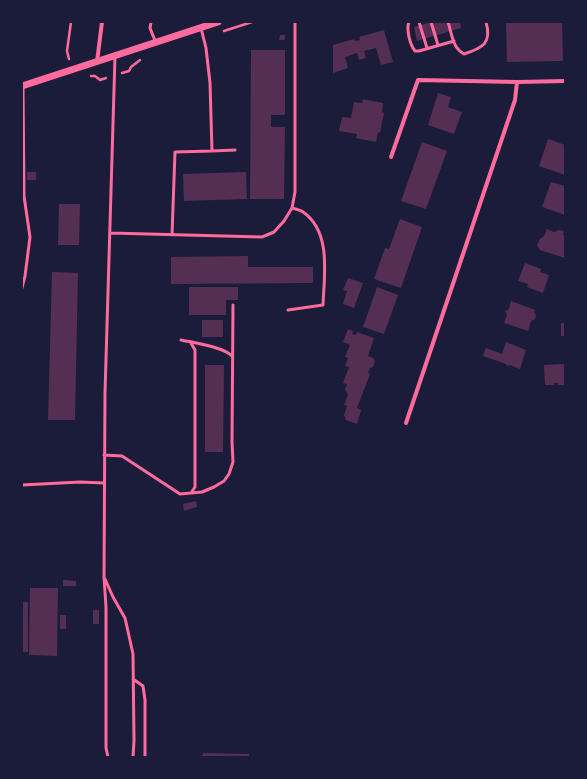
<!DOCTYPE html>
<html>
<head>
<meta charset="utf-8">
<style>
  body { margin:0 }
  #map { position:relative; width:587px; height:779px; overflow:hidden; background:#1b1b3a; font-family:"DejaVu Sans",sans-serif }
  canvas { display:block }
  .frame { position:absolute; inset:0; border:23px solid #1b1b3a; pointer-events:none }
</style>
</head>
<body>
<div id="map">
<canvas width="587" height="779"></canvas>
<div class="frame"></div>
</div>
<script>
const ctx = document.querySelector('canvas').getContext('2d');
ctx.lineJoin = 'round';
function paint(path, color) { ctx.fillStyle = color; ctx.fill(path, 'evenodd'); }
function strokePath(path, color, width, dash) { ctx.strokeStyle = color; ctx.lineWidth = width; ctx.lineCap = dash ? 'butt' : 'round'; ctx.setLineDash(dash || []); ctx.stroke(path); }
const building = new Path2D(`
  M431 22H460L461 28 417 41 414 27Z
  M506 22H562L563 61 507 62Z
  M384 30 393 62 381 65 376 48 364 51 366 58 359 60 357 53 345 57 348 68 333 73V45L354 39 355 41 360 40 359 37Z
  M280 35H285V40H279Z
  M251 50H285V115H271V127H285L284 199H250Z
  M438 93 451 97 448 107 462 112 454 134 428 125Z
  M363 99 383 103 382 112 384 113 380 133 378 132 376 142 356 138 357 134 339 131 342 117 351 118 354 102 362 103Z
  M548 139 565 145V175L539 166Z
  M422 142 447 151 426 209 401 201Z
  M27 172H36V180H27Z
  M246 172 247 199 184 201 183 174Z
  M551 182 565 186V215L542 207Z
  M59 204H80L79 245H58Z
  M400 219 422 227 401 288 374 279 385 248 389 249Z
  M547 229 554 232 559 230 564 231 563 235H565V258L540 250 537 245 540 239 544 236Z
  M248 256V267H313V283L171 284V257Z
  M525 263 541 269 540 272 549 275 543 293 527 287 528 284 518 281Z
  M52 272 78 273 75 420H48Z
  M348 278 363 283 354 308 343 304 347 291 343 290Z
  M189 287H238V300H226V315H189Z
  M377 287 398 295 384 334 363 327Z
  M511 301 535 310 534 312 536 315 535 319 531 321 528 331 504 323 507 315 505 311 509 309Z
  M202 320H223V337H202Z
  M561 323H565V336H561Z
  M348 329 353 331 352 334 356 335 357 332 374 338 368 356 373 358 375 361 373 367 370 368 368 373 370 374 357 408 361 410 357 424 346 420 344 415 347 406 344 405 348 395 345 389 347 384 343 383 349 367 345 366 348 358 345 357 350 345 343 342Z
  M506 342 526 350 520 369 510 365 507 366 506 364 483 356 486 348 502 354Z
  M565 364V385H558V383H554V385H545L544 365Z
  M205 365H224L223 452H205Z
  M196 501 197 507 184 511 183 504Z
  M63 580 76 581V586H63Z
  M30 588H58L57 656 29 655Z
  M22 602H28V652H22Z
  M93 610H99V624H93Z
  M60 615H66V629H60Z
  M203 753 249 754V757H202Z`);
const path = new Path2D(`
  M224 31 252 22
  M69 59 67 51 71 22
  M122 73 129 71 131 67 140 60
  M91 76H95L100 80 106 78`);
const service = new Path2D(`
  M151 22 150 28 156 43
  M409 22C406 29 410 45 415 51H419L454 41
  M419 22 427 48
  M431 22 438 45
  M448 22C452 34 452 47 464 54 483 48 492 43 486 22
  M212 151 235 150
  M110 233 262 237 274 232 284 221 292 208 295 192V22
  M172 235 175 152 212 151 210 83 206 48 201 28
  M22 288 25 276 30 237 24 196 23 86
  M288 310 323 305C324 276 332 232 303 212 300 210 295 209 292 208
  M181 340C195 343 223 347 232 356
  M104 455 122 456 180 494 202 492 214 487 224 481 229 474 233 462 232 442 233 305
  M22 485 80 482 104 483
  M191 493 195 487V350L191 343
  M105 579 113 597 125 618 133 654 134 741 133 757
  M133 679 143 686 145 700V757
  M108 757 106 748V607L104 577 105 393 115 56`);
const minor = new Path2D(`
  M97 62 102 22
  M391 157 418 80 517 82
  M406 423 515 100 517 82 565 81`);
const tertiary = new Path2D(`
  M22 86 218 22`);
paint(building, '#542f53');
strokePath(path, '#ff6b9d', 2.5);
strokePath(service, '#ff6b9d', 3);
strokePath(minor, '#ff6b9d', 4);
strokePath(tertiary, '#ff6b9d', 7);
</script>
</body>
</html>
